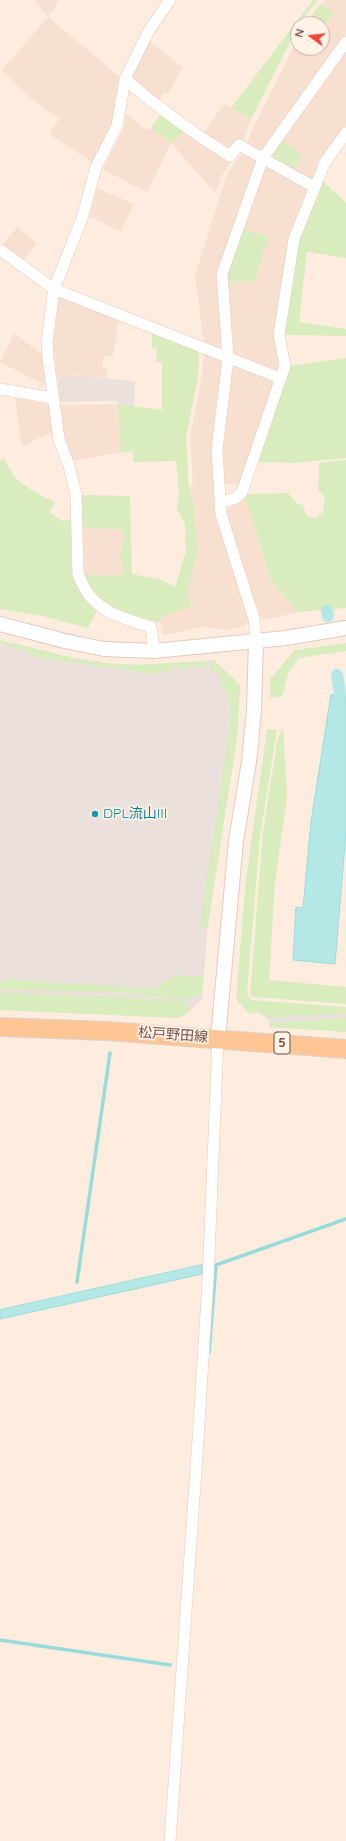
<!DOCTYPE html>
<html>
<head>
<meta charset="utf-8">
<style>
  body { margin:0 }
  #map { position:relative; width:346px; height:1841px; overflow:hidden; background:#feeddf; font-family:Quicksand,sans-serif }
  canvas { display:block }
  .north { position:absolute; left:290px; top:16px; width:40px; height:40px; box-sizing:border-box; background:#fff2e7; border:1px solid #c8b0a6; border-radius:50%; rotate:285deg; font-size:11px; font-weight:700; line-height:16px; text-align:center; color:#764e45 }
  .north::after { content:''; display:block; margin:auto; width:14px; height:18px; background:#f1443b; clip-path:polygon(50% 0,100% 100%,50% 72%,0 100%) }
</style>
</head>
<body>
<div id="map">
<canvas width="346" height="1841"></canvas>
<div class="north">N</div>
</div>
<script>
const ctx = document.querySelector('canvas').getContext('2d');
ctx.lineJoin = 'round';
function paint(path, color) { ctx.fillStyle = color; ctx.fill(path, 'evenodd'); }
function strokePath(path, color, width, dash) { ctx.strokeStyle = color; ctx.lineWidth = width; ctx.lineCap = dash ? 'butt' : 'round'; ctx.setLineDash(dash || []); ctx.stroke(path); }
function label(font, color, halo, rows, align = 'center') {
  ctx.font = font + ' Quicksand,"Noto Sans JP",sans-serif'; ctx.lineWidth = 3.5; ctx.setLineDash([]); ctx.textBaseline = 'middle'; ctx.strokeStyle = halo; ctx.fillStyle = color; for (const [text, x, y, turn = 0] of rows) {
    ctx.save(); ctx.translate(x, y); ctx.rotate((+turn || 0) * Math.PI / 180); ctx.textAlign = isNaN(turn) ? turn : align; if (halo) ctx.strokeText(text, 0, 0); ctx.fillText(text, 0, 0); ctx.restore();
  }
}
const residential = new Path2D(`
  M34 0H59L48 17 119 76 112 122 93 163 49 134 59 119 28 96 2 70 48 17Z
  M326 0H346V34L263 149 257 150 247 145 251 132 298 38V48H322V24H305L316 9Z
  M149 41 183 67 168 94 164 92 158 103 132 81 131 76Z
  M346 51V126L321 160 314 177 309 179 274 159 272 153Z
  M224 104 251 119 243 143 232 150H227L202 135Z
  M126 113 146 130 151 127 171 143 185 130 232 161 222 175 216 194 171 143 147 193 103 169 124 127Z
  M242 152 254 158 256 163 217 272 222 345 216 349 204 344 195 275 226 177Z
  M270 167 306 187 308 193 290 238 280 366 279 369 274 372 235 357 233 352 228 282 254 281 243 229 265 169Z
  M97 188 134 204 121 232 90 216Z
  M17 227 37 243 22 262 2 246Z
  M62 295 119 318 113 356H104L102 367 107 368 106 378 57 374 53 345 59 298Z
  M14 333 43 355 47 386 0 362Z
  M204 353 219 359 223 363 212 449 216 515 249 618 245 626 227 630 202 627 164 635 159 617 192 605 187 593 191 573 194 507 189 488 193 484 190 437 202 375Z
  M236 365 271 380 274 385 239 485 225 484 222 450 232 368Z
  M15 398 49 404 54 432 37 439 22 447Z
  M118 404 121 452 72 461 66 443 60 405Z
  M245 497 271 581 298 612 266 620 259 615 226 513 228 509Z
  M82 527 122 530 124 538 120 556 125 575H85Z`);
const industrial = new Path2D(`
  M57 374 135 381 134 407 118 404 117 401 60 402Z
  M0 640 69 657 113 664 154 665 214 660 240 685 237 737 208 923 202 1000 180 1018 0 1010Z
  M346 1007V1032L270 1027 267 1018 258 1013Z`);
const green = new Path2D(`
  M313 0H318L298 24V27L251 119 231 108Z
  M322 4 334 13 322 28V24H305Z
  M161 114 185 130 171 143 151 127Z
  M282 140 303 155 293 170 274 159 272 153Z
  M322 180 346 203V258L307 252 299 322 346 329V336L284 335 298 240Z
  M243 229 268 237 255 281 228 282V274Z
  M152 331 199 350 198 377 186 437 189 488 194 507 198 552 187 593 192 606 160 617V622C129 615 98 608 85 575H125L120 556 124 538 121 530 82 527V495L130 496 132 574 162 580 175 587 186 552 185 524 177 510 179 494 176 461 133 462V451L121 453 118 404 162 410V363L156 361 157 349 152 348Z
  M346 358V458L294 463 256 462 289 366Z
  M5 458C13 484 32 490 55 502L49 512 62 521 71 520C72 556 65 587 97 611L88 628 42 616 0 609V460Z
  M346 460V608L298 612 271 581 245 497 246 494 288 493 296 503 303 505 306 516 316 518 323 512 325 497 318 490 319 463Z
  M0 640 91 662 134 665 204 661 205 672V668L189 666 188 670 172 667 171 673 161 671 160 675 29 656 30 652 15 650V647L0 643Z
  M346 643V651L299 658 289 671 282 696 270 698V679L295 650Z
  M214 660 240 685 237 737 208 925 199 931 232 712 227 696 230 694 218 684 222 681 215 671 211 672 210 661Z
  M283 726 287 797 275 883 269 980 346 987V1004L253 997 250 994 263 832 277 742Z
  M267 729 277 730 260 836 247 994 252 1000 346 1007V1013L267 1018C262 1013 256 1011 249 1014L236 999 246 879Z
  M177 975 204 977 202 995H195L189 1000 124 993 0 989V982H4V979L159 989 160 984Z
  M0 993 124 997 180 1001 188 1003 190 1011 180 1018 0 1010Z
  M346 1018V1032L270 1027 269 1023Z`);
const water = new Path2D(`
  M346 694V831L335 964 293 960 296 907 303 908 311 822 331 695Z
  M202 1265V1274L0 1319V1310Z`);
const stream = new Path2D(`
  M77 1282 110 1053
  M209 1352 216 1265 346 1219
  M0 1640 170 1665`);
const canal = new Path2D(`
  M327 611 328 616
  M337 675 340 694`);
const minor = new Path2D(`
  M125 79C158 108 193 133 230 156L239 145 314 187
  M0 250 54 289 280 378
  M0 389 53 398
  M220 503 236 498 242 492 285 366 279 335 294 239 325 162 346 133
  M256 641 254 619 221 514 217 450 228 358 222 274 263 158 346 42
  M154 651 151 627C118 617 90 610 78 574L76 494 69 466 59 439 48 358 47 342 54 289 82 218 96 167 117 126 125 79 148 32 170 0
  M170 1841 197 1455 208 1281 218 1038`);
const tertiary = new Path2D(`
  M0 624 65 641 104 649 154 651 286 638 346 628
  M218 1038 236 841 249 762 254 711 256 641`);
const primary = new Path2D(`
  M0 1027 107 1031 346 1049`);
const markers = [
  [95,814,4,"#0f9aa8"]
];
const shields = [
  [282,1043,16]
];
const shieldNames = [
  ["5",282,1043]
];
const cultureNames = [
  ["DPL流山III",103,814]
];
const streetNames = [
  ["松戸野田線",173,1035,4]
];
paint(residential, '#f8e0d0');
paint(industrial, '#ece0dc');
paint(green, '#d8ecbd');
paint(water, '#b3e8e7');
strokePath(water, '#98dbda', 1);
strokePath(stream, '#98dbda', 3.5);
strokePath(canal, '#b3e8e7', 12);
strokePath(minor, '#e4c9be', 12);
strokePath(tertiary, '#e4c9be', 16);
strokePath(primary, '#dbd1cf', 20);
strokePath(minor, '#fff', 11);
strokePath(tertiary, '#fff', 14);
strokePath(primary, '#ffc595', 18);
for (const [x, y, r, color] of markers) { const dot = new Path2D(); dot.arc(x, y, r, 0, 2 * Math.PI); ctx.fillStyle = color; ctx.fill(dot); strokePath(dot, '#fff2e7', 1.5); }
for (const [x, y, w] of shields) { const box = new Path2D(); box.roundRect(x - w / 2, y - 11, w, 22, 3); ctx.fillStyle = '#fff2e7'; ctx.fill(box); strokePath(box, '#764e45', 1); }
label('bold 13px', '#764e45', null, shieldNames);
label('14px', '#0d838f', '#fff2e7', cultureNames, 'left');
label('14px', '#764e45', '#fff2e7', streetNames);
</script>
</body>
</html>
